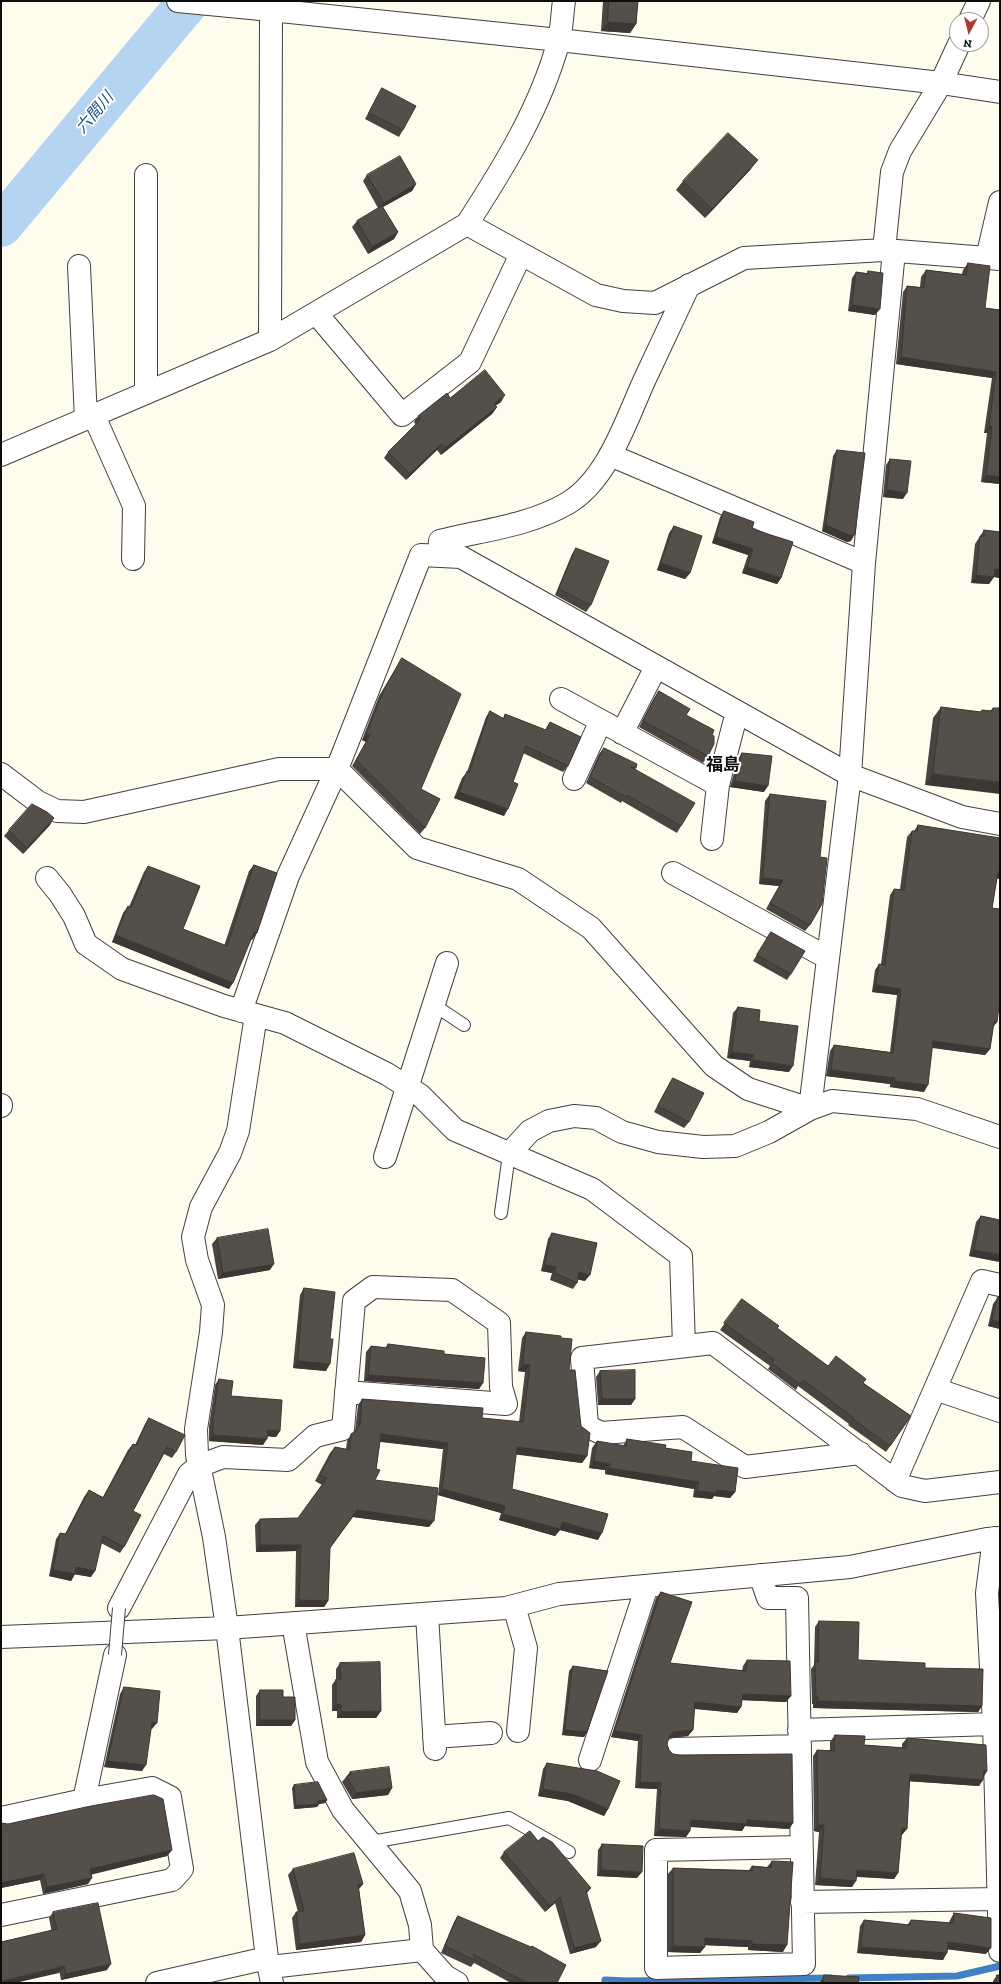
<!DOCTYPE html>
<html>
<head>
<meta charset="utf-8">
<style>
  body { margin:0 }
  #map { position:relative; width:1001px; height:1984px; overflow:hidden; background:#fefded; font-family:"Zilla Slab",serif }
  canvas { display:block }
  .frame { position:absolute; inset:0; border:2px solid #0d0d0d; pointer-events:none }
  .north { position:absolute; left:949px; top:12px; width:40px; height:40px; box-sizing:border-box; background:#fff; border:1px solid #9e9e9e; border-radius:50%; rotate:187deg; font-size:11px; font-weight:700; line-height:16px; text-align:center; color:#0d0d0d }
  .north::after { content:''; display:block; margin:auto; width:14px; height:18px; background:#b4372d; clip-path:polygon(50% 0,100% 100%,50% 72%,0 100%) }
</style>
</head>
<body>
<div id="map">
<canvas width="1001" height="1984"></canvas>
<div class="frame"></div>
<div class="north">N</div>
</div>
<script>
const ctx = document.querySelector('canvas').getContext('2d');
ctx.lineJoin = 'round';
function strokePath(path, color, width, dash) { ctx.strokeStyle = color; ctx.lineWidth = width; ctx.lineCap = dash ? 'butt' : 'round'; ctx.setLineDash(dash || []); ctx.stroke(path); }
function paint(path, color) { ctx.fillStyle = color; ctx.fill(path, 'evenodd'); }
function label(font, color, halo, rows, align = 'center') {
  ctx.font = font + ' "Zilla Slab","Noto Sans JP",serif'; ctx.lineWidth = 4; ctx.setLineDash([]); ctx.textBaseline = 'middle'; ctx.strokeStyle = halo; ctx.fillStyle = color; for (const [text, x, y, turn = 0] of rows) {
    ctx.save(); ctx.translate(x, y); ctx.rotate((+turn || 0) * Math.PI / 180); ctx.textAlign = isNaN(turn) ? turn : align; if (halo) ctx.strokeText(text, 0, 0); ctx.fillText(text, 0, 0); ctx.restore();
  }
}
const stream = new Path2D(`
  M849 1978 957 1976 1000 1966
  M605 1983V1980L628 1981 831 1978`);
const river = new Path2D(`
  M1 226 189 1`);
const service = new Path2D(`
  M434 1005 464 1025
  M501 1213 509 1154
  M371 1842 509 1818 569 1852`);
const minor = new Path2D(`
  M178 1 271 10
  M970 20 979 1
  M467 224C504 167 541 107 559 40 562 28 562 14 564 1
  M884 250 892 172 900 151 941 83 959 44
  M987 258 1000 202
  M79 266 86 419
  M316 313 402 415 470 362 521 254
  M270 340 271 10 559 40 941 83 1000 92
  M146 393V175
  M94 416 134 506 133 559
  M1 455 270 340 467 224 596 295 623 301 655 303 744 258 884 250 1000 259
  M610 455 864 563
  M439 556 440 541C483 530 529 526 568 503 607 480 626 421 644 381 659 349 674 317 689 285
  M561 699 718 785
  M622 733 656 667
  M1 774 38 802 57 811 84 812 279 769H337L417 848 518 879 591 928 714 1066 748 1089 810 1109
  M574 779 601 721
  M712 839 718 785 737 712
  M673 873 828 958
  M47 878 60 894 74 916 86 944 122 969 224 1006 285 1023 387 1074 420 1095 455 1130 592 1189 681 1256 684 1346
  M241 1011 288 876 337 769 421 555 461 557 850 775 962 817 1000 824
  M1 1105V1106
  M810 1109 850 775 864 563 894 251
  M509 1154 530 1131 549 1121 574 1116 596 1118 622 1132 658 1142 703 1147 735 1146 769 1132 810 1109 832 1101 917 1109 1000 1137
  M385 1157 447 963
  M935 1389 1000 1411
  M860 1453 745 1467 683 1427 601 1433 587 1426 582 1358 713 1343 902 1486 925 1491 1000 1482
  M895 1481 982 1281 1000 1285
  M994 1538 987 1593 994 1724 1000 1951
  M760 1575 768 1598H797L804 1964 656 1968V1850L801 1847
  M514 1606 526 1648 518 1731
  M119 1608 189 1474 199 1466 223 1457 288 1460 315 1436 343 1429 354 1301 373 1287 452 1290 499 1323 501 1387 506 1404 346 1392
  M427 1614 435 1749
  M293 1623 317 1762 343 1810 410 1891 420 1925 422 1950
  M227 1628 214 1537 197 1455 196 1429 211 1332 213 1305 197 1260 193 1237 201 1207 230 1153 238 1131 256 1015
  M1 1637 227 1628 506 1608 559 1594 850 1567 987 1539 1000 1538
  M799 1730 994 1724
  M434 1737 491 1733
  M675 1749 800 1746
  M590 1760 647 1586
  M84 1800 115 1655
  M1 1818 84 1800 152 1788 170 1797 182 1869 172 1880 1 1915
  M802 1902 999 1899
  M270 1967 422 1950 445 1976 457 1983
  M157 1983 267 1958`);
const tertiary = new Path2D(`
  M227 1628 267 1958 272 1983`);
const serviceBridge = new Path2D(`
  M115 1655 119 1608`);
const wall = new Path2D(`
  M603 1H638L636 24 630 33 601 31Z
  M382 88 403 130 399 137 365 119 378 95Z
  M751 169 705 218 676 190 683 181Z
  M367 175 416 184 412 191 383 207 398 232 394 239 368 254 352 227 357 221 378 208 363 181Z
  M968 263 985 308 1000 310V484L981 482 987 433H984L992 378 896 364 903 292 907 286 920 287 921 277 926 270 962 274 963 270Z
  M868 271 875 315 848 311 852 278 856 272 867 273Z
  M450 398 501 402 495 406 497 407 492 414 441 455 437 450 406 480 384 458 388 452 416 425 414 422 418 416Z
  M837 450 851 541 847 542 822 531 833 456Z
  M890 459 903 499 883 497 886 465Z
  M724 511 752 529 781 578 777 584 742 573 748 555 712 543 720 517Z
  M674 526 690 573 685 579 657 570 669 533Z
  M984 530 1000 532V578L994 577 989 584 971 583 975 544Z
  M576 548 591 605 586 612 555 595 572 554Z
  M402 658 421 789 425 828 420 834 352 766 366 742 362 740 379 696Z
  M659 691 686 715 712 735 708 756 703 763 639 727 654 698Z
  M941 707 980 712 982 710 990 711 993 708H1000L925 785 933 718Z
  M490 711 503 718 505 714 545 730 550 722 568 766 563 772 523 753 513 782 504 816 454 798 462 778 467 772 486 717Z
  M604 748 636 768 635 769 681 826 677 833 622 801 621 803 586 783 599 754Z
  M742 753 764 792 730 787 738 759Z
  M770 794 810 925 805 931 766 909 779 886 759 884 765 801Z
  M50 825 23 854 4 836 9 830Z
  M918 825 997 879 992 908 997 1022 993 1027 990 1049 985 1055 932 1048 924 1092 890 1087V1084L826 1076 830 1051 834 1045 890 1052 897 995 872 992 875 970 879 964H881L890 895 894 889H900L907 837 912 831H914Z
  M254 865 252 940 251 939 229 989 112 942 123 913 128 906 129 907 144 872 148 866 183 929 224 946 249 871Z
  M771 932 791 974 787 980 753 961Z
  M738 1007 759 1021 789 1072 749 1067 750 1061 727 1058 733 1013Z
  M673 1078 689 1122 684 1128 654 1112 669 1084Z
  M981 1216 1000 1220V1262L969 1256 976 1222Z
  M552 1233 585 1281 578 1279 577 1283 573 1289 550 1280 552 1273 541 1271 548 1239Z
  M217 1238 270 1270 218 1279 212 1244Z
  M304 1288 330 1339 326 1371 293 1368 300 1295Z
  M998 1297 1000 1329 988 1326 993 1304Z
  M742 1299 777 1328 828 1366 863 1383 911 1416 886 1452 848 1425 849 1424 798 1386 796 1390 768 1369 770 1366 720 1330Z
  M526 1332 561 1338 581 1426 587 1456 582 1463 516 1454 512 1489 598 1540 560 1530 555 1536 499 1520 501 1513 438 1495 443 1449 380 1442 375 1480 429 1527 353 1517 330 1548 328 1601 324 1607H295L296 1551 256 1552 255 1525 260 1519 298 1518 322 1485 315 1481 330 1453 335 1447 346 1449 347 1441 351 1434 355 1432V1431L358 1405 362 1399 482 1418 519 1422 525 1372 518 1371 522 1338Z
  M388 1344 444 1354 483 1383 479 1389 364 1381 366 1352 371 1346 385 1348Z
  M600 1371 635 1399 631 1405H598L596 1377Z
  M219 1379 231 1396 280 1431 276 1437 267 1436 263 1445 209 1441V1426L215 1385Z
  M149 1418 176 1452 172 1458 164 1454 133 1511 124 1547 120 1553 101 1543 91 1577 75 1574 71 1581 49 1576 56 1539 60 1533 65 1534 84 1497 89 1490 103 1497 128 1450 133 1444 135 1445 145 1424Z
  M627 1439 665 1448 691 1461 735 1492 730 1498 714 1496 712 1499 693 1497 694 1489 605 1474V1470L589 1468 592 1448 597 1441 623 1446Z
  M661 1592 670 1663 742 1671 743 1666 747 1660 791 1696 786 1702 742 1700 741 1707 737 1713 694 1709 693 1730 688 1736 669 1738 668 1739 667 1744 669 1750 673 1754 793 1823 789 1829 745 1826 742 1831 690 1827V1831L686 1837 654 1836 657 1789 635 1788 638 1741 611 1737 656 1598Z
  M819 1621 858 1660 925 1668 982 1706 978 1712 813 1708V1704H812L811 1669 814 1665 815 1627Z
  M340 1663 381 1711 376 1718H337V1711H332V1685L336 1679V1669Z
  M573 1666 587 1732 584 1737 562 1735 569 1671Z
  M124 1687 152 1729H151L142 1771 104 1767 120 1694Z
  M260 1690 283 1697 295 1720 291 1726H256V1696Z
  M835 1735 864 1745 902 1748V1744L907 1738 987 1771 983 1777 979 1786 909 1781 902 1835H901L898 1873 894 1879 857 1877 852 1887 815 1885 819 1832 814 1831 813 1756 817 1750H830V1742Z
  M547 1763 608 1809 604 1816 568 1801 538 1796 543 1769Z
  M350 1772 392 1788 388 1795 352 1799 342 1782Z
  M294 1785 327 1800 325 1803 319 1804 317 1807 294 1809 292 1788Z
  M1 1823 172 1850 167 1856 91 1874 88 1884 43 1894 40 1880 1 1888Z
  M538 1841 591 1888 587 1893 596 1947 570 1954 555 1903 545 1912 500 1858 504 1852Z
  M602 1844 637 1878 597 1876 598 1850Z
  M772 1861 783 1952 748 1950V1947L705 1945 700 1953 668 1952V1874L673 1868 749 1870 752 1866 767 1867Z
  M293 1869 363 1884 359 1889 365 1935 361 1942 296 1950 292 1918 296 1912H298L288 1875Z
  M53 1912 107 1970 61 1980 49 1918Z
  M954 1913 986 1954 948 1949 943 1960 857 1953 860 1926 864 1920 907 1925 911 1920 949 1923 950 1920Z
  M458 1916 557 1983H511L474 1963 471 1967 441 1953 454 1922Z
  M824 1975 858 1983H820V1982Z
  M997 1975 1000 1983H993V1981Z`);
const shadedWall = new Path2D(`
  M608 22 636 24 630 33 601 31Z
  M758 160 751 169 705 218 712 209Z
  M416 184 412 191 379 209 384 203Z
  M398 232 394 239 368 254 372 247Z
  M852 305 880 309 875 315 848 311Z
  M901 357 996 372 992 378 896 364Z
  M505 395 501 402 489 410 494 404Z
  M497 407 492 414 441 455 445 448Z
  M989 426H992L987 433H984Z
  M441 444 437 450 406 480 410 474Z
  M986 475 1000 477V484L981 482Z
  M887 490 907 493 903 499 883 497Z
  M826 525 855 534 851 541 847 542 822 531Z
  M716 537 753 549 748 555 712 543Z
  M661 563 690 573 685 579 657 570Z
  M747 567 781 578 777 584 742 573Z
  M995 569 1000 570V578L994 577 989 584 971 583 976 575Z
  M366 734 370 735 366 742 362 740Z
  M933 774 1000 782V794L925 785Z
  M735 781 768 786 764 792 730 787Z
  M459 792 508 809 504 816 454 798Z
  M54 818 50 825 23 854 27 848Z
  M998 872 1000 873V879L993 878Z
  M763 878 783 880 779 886 759 884Z
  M254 932 257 933 252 940 249 939Z
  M116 935 233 983 229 989 112 942Z
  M876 985 901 989 897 995 872 992Z
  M994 1022H997L992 1028Z
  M933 1041 990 1049 985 1055 929 1047Z
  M732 1052 754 1055 750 1061 727 1058Z
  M753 1060 793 1066 789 1072 749 1067Z
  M831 1070 895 1078 890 1084 826 1076Z
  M894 1081 928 1085 924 1092 890 1087Z
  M974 1250 1000 1255V1262L969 1256Z
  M274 1264 270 1270 218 1279 223 1273Z
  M545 1265 556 1267 552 1273 541 1271Z
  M579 1272 590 1275 585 1281 575 1279Z
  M992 1320 1000 1322V1329L988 1326Z
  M298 1361 330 1364 326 1371 293 1368Z
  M523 1365H530L525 1372 518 1371Z
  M368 1375 483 1383 479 1389 364 1381Z
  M602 1399H635L631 1405H598Z
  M268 1430 280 1431 276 1437 264 1436Z
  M381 1434 448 1443 443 1449 376 1441Z
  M213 1435 267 1439 263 1445 209 1441Z
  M517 1447 587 1456 582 1463 512 1454Z
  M594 1461 610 1464 605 1470 589 1468Z
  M609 1468 699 1482 694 1489 605 1474Z
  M442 1489 505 1506 501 1513 438 1495Z
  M717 1490 735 1492 730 1498 714 1496 712 1499 693 1497 697 1491Z
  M357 1510 434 1521 429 1527 353 1517Z
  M503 1514 562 1522 602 1533 598 1540 560 1530 555 1536 499 1520Z
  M260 1545H301L296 1551 256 1552Z
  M76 1567 95 1571 91 1577 72 1574Z
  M53 1570 75 1574 71 1581 49 1576Z
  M299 1600 328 1601 324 1607H295Z
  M743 1694 791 1696 786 1702 739 1700Z
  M816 1697H818L813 1704H812Z
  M817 1701 982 1706 978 1712 813 1708Z
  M695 1702 741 1707 737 1713 690 1708Z
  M336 1704 341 1705 337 1711H332Z
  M381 1711 376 1718H337L341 1712Z
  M260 1720H295L291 1726H256Z
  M152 1722 157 1723 152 1729 147 1728Z
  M565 1730 587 1732 584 1737 562 1735Z
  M693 1730 688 1736 669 1738 664 1743 669 1737 673 1732Z
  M615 1731 642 1735 638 1741 611 1737Z
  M108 1761 146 1765 142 1771 104 1767Z
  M984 1771H987L983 1778Z
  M910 1774 983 1780 979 1786 905 1781Z
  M640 1782 661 1783 657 1789 635 1788Z
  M392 1788 388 1795 352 1799 356 1793Z
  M543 1789 572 1794 608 1809 604 1816 568 1801 538 1796Z
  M327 1800 325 1803 319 1804 317 1807 294 1809 296 1806 318 1801Z
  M691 1820H747L793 1823 789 1829 745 1826 742 1831 686 1826Z
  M818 1825H824L819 1832 814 1831Z
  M902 1828 907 1829 902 1835H898Z
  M659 1829 690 1831 686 1837 654 1836Z
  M172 1850 167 1856 86 1876 90 1869Z
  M601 1870 642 1872 637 1878 597 1876Z
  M857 1870 898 1873 894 1879 853 1876Z
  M44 1874 40 1880 1 1888V1883Z
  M92 1878 88 1884 43 1894 47 1887Z
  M820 1878 856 1881 852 1887 815 1885Z
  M363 1884 358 1890V1885Z
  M560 1897 555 1903 545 1912 550 1906Z
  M365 1935 361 1942 296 1950 300 1944Z
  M705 1938 752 1941 748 1947 701 1945Z
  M601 1941 596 1947 570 1954 574 1948Z
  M948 1942 991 1948 986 1954 944 1949Z
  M752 1944 787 1945 783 1952 748 1950Z
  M673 1946 705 1947 700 1953 668 1952Z
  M861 1947 947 1953 943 1960 857 1953Z
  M111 1964 107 1970 61 1980 66 1974Z
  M64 1966 59 1973 15 1983H1L2 1981Z`);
const building = new Path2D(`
  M609 1H638L636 24 608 22Z
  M382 88 416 106 403 130 369 113Z
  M728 133 758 160 712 209 683 181Z
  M400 156 416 184 384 203 367 175Z
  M382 206 398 232 372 247 357 221Z
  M968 263 990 266 985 308 1000 310V477L986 475 992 426H989L996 372 901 357 907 286 924 288 926 270 966 275Z
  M868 271 883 273 880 309 852 305 856 272 868 274Z
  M485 370 505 395 494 404 497 407 445 448 441 444 410 474 388 452 421 419 418 416 447 393 450 398Z
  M837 450 865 453 855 534 851 536 826 525Z
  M890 459 911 461 907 493 887 490Z
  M724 511 754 522 752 529 793 542 781 578 747 567 753 549 716 537Z
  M674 526 702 536 690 573 661 563Z
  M984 530 1000 532V570L995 569 994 577 976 575 980 536H984Z
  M576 548 609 561 591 605 559 589Z
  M402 658 461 694 421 789 440 799 425 828 356 760 370 735 366 734 384 690Z
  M659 691 690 709 686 715 714 730 712 735 714 736V744L708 756 643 721Z
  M941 707 981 712 982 710 992 711 993 708H1000V782L933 774Z
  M490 711 504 719 505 714 546 730 550 722 581 737 568 766 526 746 513 782 518 784 508 809 459 792 467 771 469 772Z
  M604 748 637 764 636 768 631 767 695 803 681 826 627 795 626 797 590 777Z
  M742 753 772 756 768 786 735 781Z
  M770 794 826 801 820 857 827 858 822 904 810 925 770 903 783 880 763 878Z
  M32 804 47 812 54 818 27 848 9 830Z
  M918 825 1000 838V873L998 872 992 908 1000 909V999L997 1022H994L990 1049 933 1041 928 1085 894 1081 895 1078 831 1070 834 1045 893 1053 901 989 876 985 879 964 885 965 894 889 904 890 912 831H917Z
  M254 865 277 873 257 933 254 932 233 983 116 935 128 906 131 908 148 866 200 886 183 929 227 946Z
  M771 932 805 951 791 974 757 955Z
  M738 1007 760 1010 759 1021 798 1026 793 1066 753 1060 754 1055 732 1052Z
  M673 1078 704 1093 689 1122 658 1106Z
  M981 1216 1000 1220V1255L974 1250Z
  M268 1229 274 1264 223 1273 217 1238Z
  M552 1233 597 1243 590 1275 579 1272 577 1283 555 1273 556 1267 545 1265Z
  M304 1288 335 1292 330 1339H333L330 1364 298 1361Z
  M998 1297 1000 1298V1322L992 1320Z
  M742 1299 779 1326 777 1328 828 1366 836 1356 866 1379 863 1383 911 1416 890 1446 853 1419 854 1418 803 1380 800 1384 772 1363 774 1359 724 1323Z
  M526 1332 561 1336V1338L572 1339 569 1370H575L581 1426 590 1433 587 1456 517 1447 512 1489 608 1514 602 1533 562 1522 560 1529 503 1514 505 1506 442 1489 448 1443 381 1434 376 1469 380 1470 375 1480 438 1488 434 1521 357 1510 330 1548 328 1601 299 1600 301 1545H260V1519L298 1518 327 1478 320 1475 335 1447 350 1450 351 1434 357 1430 360 1424 362 1399 483 1408 482 1418 523 1422 530 1365H523Z
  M388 1344 444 1351V1354L485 1358 483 1383 368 1375 371 1346 388 1348Z
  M635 1370V1399H602L600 1371Z
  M219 1379 233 1381 231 1396 282 1400 280 1431 268 1430 267 1439 213 1435V1420Z
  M149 1418 185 1435 176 1452 167 1447 133 1511 141 1515 124 1547 103 1536 95 1571 76 1567 75 1574 53 1570 60 1533 66 1534 89 1490 103 1498 133 1444 136 1445Z
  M627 1439 666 1445 665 1448 692 1452 691 1461 738 1468 735 1492 717 1490 716 1493 697 1491 699 1482 609 1468 610 1464 594 1461 597 1441 626 1446Z
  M661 1592 692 1602 670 1663 746 1671 747 1660 790 1661 791 1696 743 1694 741 1707 695 1702 693 1730 673 1732 669 1737 667 1744 669 1750 673 1754 680 1755 792 1754 793 1823 747 1820V1824L691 1820 690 1831 659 1829 661 1783 640 1782 642 1735 615 1731Z
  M819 1621 859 1622 858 1660 925 1663V1668L983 1669 982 1706 817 1701 818 1697H816L815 1662H818Z
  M380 1662 381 1711 341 1712V1705L336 1704V1679H341L340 1663Z
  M573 1666 608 1671 587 1732 565 1730Z
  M124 1687 160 1691 157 1723 152 1722 146 1765 108 1761Z
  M260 1690H283V1697H295V1720H260Z
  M835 1735 865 1736 864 1745 906 1748 907 1738 986 1745 987 1771H984L983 1780 910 1774 907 1829 902 1828 898 1873 857 1870 856 1881 820 1878 824 1825H818L817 1750 834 1751Z
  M547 1763 597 1771 620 1781 608 1809 572 1794 543 1789Z
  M389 1767 392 1788 356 1793 347 1776H350V1772Z
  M318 1782 327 1800 318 1801 319 1804 296 1806 294 1785Z
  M154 1795 163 1799 172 1850 90 1869 92 1878 47 1887 44 1874 1 1883V1823L8 1824 91 1806Z
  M530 1831 538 1841 543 1837 552 1842 591 1888 586 1891 601 1941 574 1948 560 1897 550 1906 504 1852Z
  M602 1844 643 1846 642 1872 601 1870Z
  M354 1853 363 1884 358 1885 365 1935 300 1944 296 1912 304 1911 293 1869Z
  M772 1861 793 1862 787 1945 752 1944V1941L705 1938V1947L673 1946V1868L752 1871V1866L771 1868Z
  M98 1903 111 1964 66 1974 64 1966 2 1981V1983H1V1942L57 1929 53 1912Z
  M954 1913 991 1918V1948L948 1942 947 1953 861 1947 864 1920 910 1925 911 1920 953 1923Z
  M458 1916 531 1947 532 1946 566 1965 557 1983H527L473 1954 476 1961 445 1946Z
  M824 1975 859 1977 858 1983H824Z
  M997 1975H1000V1983H997Z`);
const waterNames = [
  ["六間川",95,113,-50]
];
const quarterNames = [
  ["福島",723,765]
];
strokePath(stream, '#4180c5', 7);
strokePath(river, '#b5d4f2', 42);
strokePath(service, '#404040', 14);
strokePath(minor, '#404040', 24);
strokePath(tertiary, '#404040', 24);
strokePath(service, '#fff', 12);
strokePath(minor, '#fff', 22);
strokePath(tertiary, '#fff', 22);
strokePath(serviceBridge, '#404040', 14, []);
strokePath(serviceBridge, '#fff', 12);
paint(wall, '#494440');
paint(shadedWall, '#3c3734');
paint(building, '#554f4a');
strokePath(building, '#3c3734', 1);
label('italic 16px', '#1e5396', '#fff', waterNames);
label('bold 17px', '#0d0d0d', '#fff', quarterNames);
</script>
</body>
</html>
